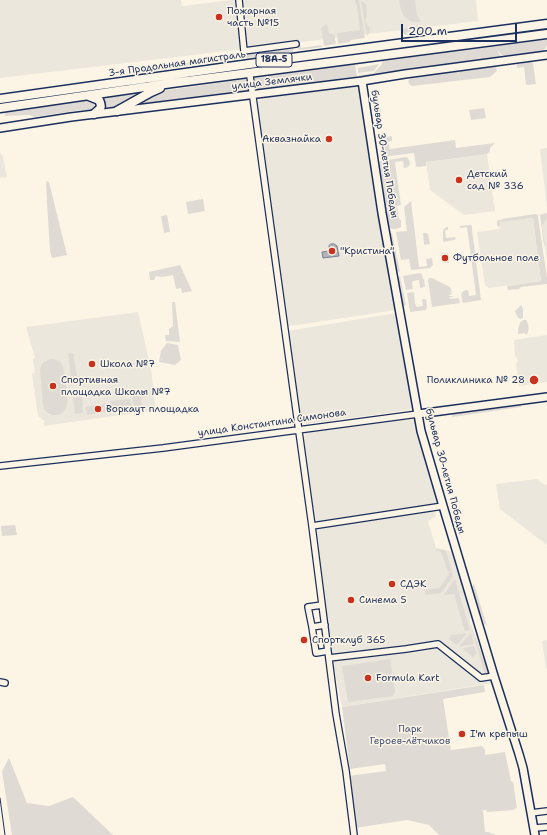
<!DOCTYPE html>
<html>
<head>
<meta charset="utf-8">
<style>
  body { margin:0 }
  #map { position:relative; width:547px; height:835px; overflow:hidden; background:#fcf5e5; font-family:"Shantell Sans",sans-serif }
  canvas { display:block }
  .scale { position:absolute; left:401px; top:24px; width:116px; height:18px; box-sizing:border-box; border:2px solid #1b2f5e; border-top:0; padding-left:5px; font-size:12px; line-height:14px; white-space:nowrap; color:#1b2f5e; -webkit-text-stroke:3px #fcf5e5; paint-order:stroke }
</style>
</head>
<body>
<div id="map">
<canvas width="547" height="835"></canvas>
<div class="scale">200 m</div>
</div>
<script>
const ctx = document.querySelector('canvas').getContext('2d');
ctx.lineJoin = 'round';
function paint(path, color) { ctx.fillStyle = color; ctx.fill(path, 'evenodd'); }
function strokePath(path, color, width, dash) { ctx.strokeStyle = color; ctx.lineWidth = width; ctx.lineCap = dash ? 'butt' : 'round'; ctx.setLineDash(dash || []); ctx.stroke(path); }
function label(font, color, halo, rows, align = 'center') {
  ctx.font = font + ' "Shantell Sans",sans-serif'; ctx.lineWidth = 3; ctx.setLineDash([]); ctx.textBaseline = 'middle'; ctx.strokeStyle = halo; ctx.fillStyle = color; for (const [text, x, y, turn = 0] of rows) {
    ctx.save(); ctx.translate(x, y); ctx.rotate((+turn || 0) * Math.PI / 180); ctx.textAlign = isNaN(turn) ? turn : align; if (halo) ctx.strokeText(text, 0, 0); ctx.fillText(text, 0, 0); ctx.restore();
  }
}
const built = new Path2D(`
  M0 0H181L182 6 231 0H476L478 21 0 78Z
  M353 86 357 87 361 90 396 310 298 325 286 326 256 108 257 103 261 99 272 97Z
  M547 148V208L540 149Z
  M0 152 3 157 7 177 0 178Z
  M487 154 495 211 464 215 430 190 426 162Z
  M533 218 541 281 489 288 485 285 477 232 500 229 499 222Z
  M547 219V260L542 226Z
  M138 312 151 369 156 410 44 426V421L38 416 32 374 35 373 33 359 35 358 26 327Z
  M396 313 414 407 413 408 409 410 306 424 302 423 299 419 287 331Z
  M547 335V382L519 386 516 364 518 361 517 358 515 357 514 340Z
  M411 419 416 420 437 503V504L317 524 315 523 314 521 305 458 304 438 306 433 309 432Z
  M537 479 545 485 547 484V545L500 509 496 484Z
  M433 511 435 512 436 515 435 517 428 521 436 548 451 551 470 606V622L492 683 342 707 331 652 316 533V531L321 528Z
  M547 640V669H546L542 641Z`);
const green = new Path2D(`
  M355 0H359L365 38 351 40 350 42 338 44 337 33 360 30 357 5H356Z
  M399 0H415L417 15 421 22C405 23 401 14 399 0Z
  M361 1 366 4 367 15 366 17 365 22C370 28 372 29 367 36Z
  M327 24 329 34H334L336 44 324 46 321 28 324 26V25Z
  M420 26 426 27 432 30V31L406 35 403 33 402 29Z
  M547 27V30L491 38 490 34Z
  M490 35 491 38 4 103 3 102Z
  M298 38 301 48 321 45 322 47 299 50 298 49 296 39Z
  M547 38V45L543 52 504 57 497 50 502 58 359 77V75L374 73 382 64V61L385 60 494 45 496 48 495 45Z
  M291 48 294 49 293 52 269 55 268 51Z
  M266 51 267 55 240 59 239 55Z
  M238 55V59L149 70 144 67 154 65H166L216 60C221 55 231 56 238 55Z
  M529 61 533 63 536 84 528 85 526 84 524 67 517 68V64H521V62Z
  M355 64 357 77 342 78 339 80 134 107V104L161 91Z
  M379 64 374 71 358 73V68Z
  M496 66 497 71 490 77 412 86 409 84 408 81 411 78Z
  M137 68H142L148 70 130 74Z
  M140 92 141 94 121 107 100 112 99 98Z
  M378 93 382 121H377L373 94Z
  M92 100 95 101 98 106 92 111 81 110 35 117 29 115 4 116 5 114V111L34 108Z
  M484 108 486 118 471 120 469 110Z
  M392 136V141L388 142 390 149 455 140 456 148 495 143 490 148V151L487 154 426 162V166L418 167 416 166 414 153 383 157 381 138Z
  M406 157 408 158C410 161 411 165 408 167L404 168 403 161 395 162 401 205 397 206 399 219 401 220V227C398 229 392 230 388 227L378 163 381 161Z
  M46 181 49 182 67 255 52 258 50 251 47 203Z
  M203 199 205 211 188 214 186 202Z
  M411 201 419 267 427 266 426 259 432 258 433 265 430 268 411 270 409 259 401 260 396 232 407 231 404 207Z
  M547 213V219L542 226 545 245 544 246 540 215Z
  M535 214 538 215V217L547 278V284L521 287 519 289 508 290 507 286 541 281 533 218 500 222V226L499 227 497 225V222L498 220H502V219Z
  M167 215 170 232 164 233 161 216Z
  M377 216H380L385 247 383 248Z
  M470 225 472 226V230L481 300 463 303 461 295 463 291 468 290 469 296 476 295 467 227 460 228V226Z
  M446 227H448V230H445L446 238 455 237 456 239 454 240 443 242V230Z
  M392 233 400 272 397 271 396 270 390 236V234Z
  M423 233H426L428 234 430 244 424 245Z
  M442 253H448L449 263H443Z
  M180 265 192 291 182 293 181 288 176 289 173 275 162 277 156 276 154 280H150L149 272Z
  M419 273 422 274 423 279H424L425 287 420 288 419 280 413 281 412 283 413 289 406 290 403 276Z
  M400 276 401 279 400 280 401 281 406 305 403 306 401 296 402 294 400 283 398 282V279Z
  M429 278H432L450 287 452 292H450V293H452V294L449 295V296H453V297H450V299L458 298 459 299 460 303 432 307 428 280Z
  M414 292 415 304 417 307 423 306 422 299H426L427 307 426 310 410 312 407 293Z
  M172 302H175L180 342 166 341 165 335H169V329L173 326Z
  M521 305 523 309V318L520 319 517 316 515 311Z
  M523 320H526C529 323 530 332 526 335L525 333 518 334C518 329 519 322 523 320Z
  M167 343 178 345 181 360 175 365 159 362 161 351Z
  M73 353 77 376 71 377 68 354Z
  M50 359H54L60 361 63 367C64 376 69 396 67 404 65 418 47 419 43 406L40 369 43 363Z
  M141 394 142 407 134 408 132 395Z
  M82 397 83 413 75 414 73 398Z
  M130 399 132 407 112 410 110 401Z
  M109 403 110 411 87 415 86 407Z
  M521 405V407L452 417V416L453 414Z
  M15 525 17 535 2 536 1 526Z
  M437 549 446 551 452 571 448 572 441 552 436 550Z
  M452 572 453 576 441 593 426 595 425 590 439 588 449 575 448 573Z
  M455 579 470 630 465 631 454 594 444 595Z
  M474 584 487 626 484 623 472 587Z
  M470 622 488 672 485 675Z
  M467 633 457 645 449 639 451 635Z
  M471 633 474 644 462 646 460 647 459 646Z
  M474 646 477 653 473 657 463 649 464 648Z
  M390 659 395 691V693L393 696 348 702 342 666Z
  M484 685 485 692 443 699 451 750 482 746 485 750V755L505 752 511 781 513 782 517 808 513 810 487 812 486 810H483L485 832H488L496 835H439L429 825 407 820 355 828 348 776 386 771 385 764 350 769 342 707Z
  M9 758 27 803 49 806 73 797 113 835H12L2 771Z`);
const water = new Path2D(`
  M331 244H334L337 246 339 256 323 258 322 252 330 251 329 246Z`);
const minor = new Path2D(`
  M239 0 244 51 296 44
  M247 74 249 75 250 76 312 526 336 714 346 771 354 835
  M0 466 163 448 418 414
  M312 526 443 506
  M325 625 312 627 316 653 328 651
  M312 627 308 607 322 605
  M329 658 406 649 438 644 481 678 494 676
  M0 682 5 683
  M531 813 547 811
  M534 828 547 827`);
const major = new Path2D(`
  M362 81 382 213 421 431 443 506 494 676 519 754 523 768 535 835
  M0 128 71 117 362 81 405 74 547 55
  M418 414 547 397`);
const highway = new Path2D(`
  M89 96 99 100C103 108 100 109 94 114
  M0 99 299 57 547 24
  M0 108 172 83 547 34
  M117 111 151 92 160 88`);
const tram = new Path2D(`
  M0 798 5 835`);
const markers = [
  [219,17,4,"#c8321e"],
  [329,139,4,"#c8321e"],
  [459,180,4,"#c8321e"],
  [332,251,4,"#c8321e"],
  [445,258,4,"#c8321e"],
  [92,364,4,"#c8321e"],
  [534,380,5,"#c8321e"],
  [53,386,4,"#c8321e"],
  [98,409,4,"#c8321e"],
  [392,584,4,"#c8321e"],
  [351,600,4,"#c8321e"],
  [304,640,4,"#c8321e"],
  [368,678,4,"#c8321e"],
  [462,734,4,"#c8321e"]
];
const shields = [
  [274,60,36]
];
const shieldNames = [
  ["18А-5",274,60]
];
const poiNames = [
  ["Пожарная",227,11],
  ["часть №15",227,23],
  ["Аквазнайка",321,139,"right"],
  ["Детский",467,174],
  ["сад № 336",467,186],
  ["\"Кристина\"",340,251],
  ["Футбольное поле",453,258],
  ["Школа №7",100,364],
  ["Спортивная",61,380],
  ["площадка Школы №7",61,392],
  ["Поликлиника № 28",525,380,"right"],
  ["Воркаут площадка",106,409],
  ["СДЭК",400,584],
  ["Синема 5",359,600],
  ["Спортклуб 365",312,640],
  ["Formula Kart",376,678],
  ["I'm крепыш",470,734]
];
const streetNames = [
  ["3-я Продольная магистраль",177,64,-8],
  ["улица Землячки",272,82,-7],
  ["бульвар 30-летия Победы",384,154,81],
  ["улица Константина Симонова",272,423,-8],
  ["бульвар 30-летия Победы",445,471,75]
];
const parkNames = [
  ["Парк",410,729],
  ["Героев-лётчиков",410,741]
];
paint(built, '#ece7dc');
paint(green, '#dfdbd4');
paint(water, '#b2b4b8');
strokePath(water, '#767f94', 1);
strokePath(minor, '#1b2f5e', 8);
strokePath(major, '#1b2f5e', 10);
strokePath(highway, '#1b2f5e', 11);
strokePath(minor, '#fcf5e5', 5.5);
strokePath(major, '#fcf5e5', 7);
strokePath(highway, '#fcf5e5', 8);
strokePath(tram, '#1b2f5e', 1);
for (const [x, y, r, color] of markers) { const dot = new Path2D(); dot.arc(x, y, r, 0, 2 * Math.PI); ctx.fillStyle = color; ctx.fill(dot); strokePath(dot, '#fcf5e5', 1.5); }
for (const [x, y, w] of shields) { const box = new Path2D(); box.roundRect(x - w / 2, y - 7, w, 14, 3); ctx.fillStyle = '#fcf5e5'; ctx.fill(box); strokePath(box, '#1b2f5e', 1); }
label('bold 9px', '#1b2f5e', null, shieldNames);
label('10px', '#1b2f5e', '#fcf5e5', poiNames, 'left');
label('10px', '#1b2f5e', '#fcf5e5', streetNames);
label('10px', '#425176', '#fcf5e5', parkNames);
</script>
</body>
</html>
